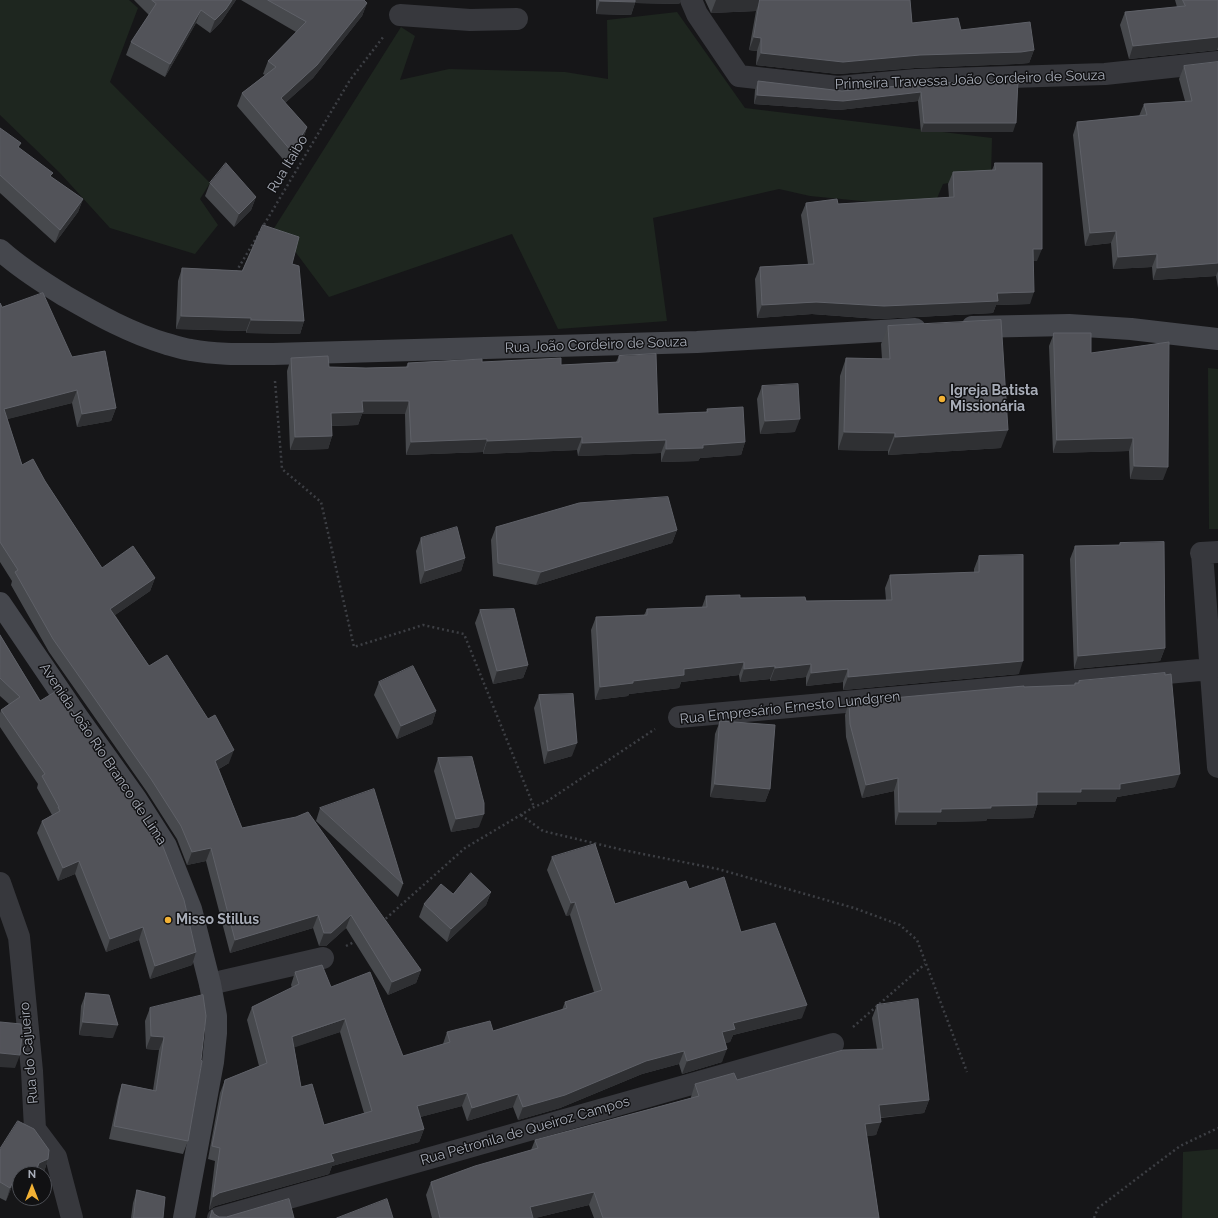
<!DOCTYPE html>
<html>
<head>
<meta charset="utf-8">
<style>
  body { margin:0 }
  #map { position:relative; width:1218px; height:1218px; overflow:hidden; background:#161618; font-family:Raleway,sans-serif }
  canvas { display:block }
  .north { position:absolute; left:12px; top:1166px; width:40px; height:40px; box-sizing:border-box; background:#111113; border:1px solid #4d4f55; border-radius:50%; rotate:0deg; font-size:11px; font-weight:700; line-height:16px; text-align:center; color:#a8adb8 }
  .north::after { content:''; display:block; margin:auto; width:14px; height:18px; background:#f2b134; clip-path:polygon(50% 0,100% 100%,50% 72%,0 100%) }
</style>
</head>
<body>
<div id="map">
<canvas width="1218" height="1218"></canvas>
<div class="north">N</div>
</div>
<script>
const ctx = document.querySelector('canvas').getContext('2d');
ctx.lineJoin = 'round';
function paint(path, color) { ctx.fillStyle = color; ctx.fill(path, 'evenodd'); }
function strokePath(path, color, width, dash) { ctx.strokeStyle = color; ctx.lineWidth = width; ctx.lineCap = dash ? 'butt' : 'round'; ctx.setLineDash(dash || []); ctx.stroke(path); }
function label(font, color, halo, rows, align = 'center') {
  ctx.font = font + ' Raleway,sans-serif'; ctx.lineWidth = 3; ctx.setLineDash([]); ctx.textBaseline = 'middle'; ctx.strokeStyle = halo; ctx.fillStyle = color; for (const [text, x, y, turn = 0] of rows) {
    ctx.save(); ctx.translate(x, y); ctx.rotate((+turn || 0) * Math.PI / 180); ctx.textAlign = isNaN(turn) ? turn : align; if (halo) ctx.strokeText(text, 0, 0); ctx.fillText(text, 0, 0); ctx.restore();
  }
}
const green = new Path2D(`
  M0 0H129L138 8 110 82 210 183 200 199 218 225 195 254 110 228 60 173 0 115Z
  M677 12 745 108 992 138 991 175 943 184 933 208 810 196 779 189 653 218 667 321 558 329 512 234 329 297 294 250 266 241 401 27 415 36 400 80 449 69 565 72 608 79 607 20Z
  M1208 368 1218 369V529H1209Z
  M1218 1149V1218H1182L1183 1152Z`);
const path = new Path2D(`
  M236 272 350 80 384 36
  M275 381 282 469 321 502 354 647 423 625 464 634 534 807
  M521 815 543 831 623 850 718 869 854 908 900 925 917 940 967 1072
  M382 922 465 848 534 807 546 802 655 729
  M346 946 356 941
  M853 1027 925 964
  M1094 1218 1098 1208 1180 1146 1218 1128`);
const street = new Path2D(`
  M691 0 697 14 739 76 838 87 916 80 1105 74 1218 62
  M400 15 470 20 517 19
  M1218 552 1201 553H1202L1218 767
  M679 717 1211 669
  M0 883 19 937 32 1071 35 1129 56 1157 72 1218
  M210 984 323 958
  M218 1218 833 1044`);
const secondary = new Path2D(`
  M0 250C20 268 42 282 65 296 98 315 130 333 167 344 175 346 183 349 191 350 218 355 245 354 273 354L697 342 915 329
  M972 327 1069 325 1131 329 1218 339
  M0 603 76 715 136 799 166 846 191 909 210 984 216 1016V1033L213 1062 184 1218`);
const wall = new Path2D(`
  M134 0H236L221 22 210 33 196 23 165 77 126 55 131 42 149 15Z
  M241 0H364L367 3 362 16 313 78 285 103 307 127 303 140 288 165 237 106 242 93 265 75 263 74 268 61 296 32Z
  M596 0H681L679 4 635 3 631 15 596 14Z
  M705 0H910L912 23 961 30 1034 50 1029 63 1016 64 915 68 838 74 756 65 757 51 749 50 756 11 711 13Z
  M1175 0H1218V50L1129 59 1120 25 1125 12 1177 7Z
  M1218 62V288L1216 276 1153 280 1152 267 1113 269 1111 243 1085 246 1073 135 1077 122 1139 116 1144 104 1185 101 1179 79 1184 66Z
  M758 81 842 91 920 84 1013 132H921L918 101 839 110 754 104 755 90Z
  M0 128 19 148 51 177 83 199 78 212 55 243 0 193Z
  M995 163 1037 261H1033L1030 304 996 305 993 313 879 319 812 314 757 318 755 279 760 267 808 264 801 215 806 203 838 204 949 198 948 184 953 172 992 170Z
  M210 183 256 197 251 210 234 227 205 196Z
  M292 264 304 321 300 334 246 333V331L176 329 178 281 182 268 242 271Z
  M0 303 2 307 72 357 116 408 111 421 77 427 72 403 7 419 22 465 45 481 102 568 155 578 150 591 115 615 149 666 229 763 219 769 242 828 421 970 416 983 388 995 346 928 326 946H319L313 928 230 953 206 861 187 865 177 839 147 792 49 652 11 585 12 581 0 562Z
  M888 326 1001 448 888 455V451L838 450 840 376 846 358 882 359 881 344Z
  M1054 333 1091 353 1163 480 1130 479 1129 451 1053 453 1049 346Z
  M619 356 658 414 706 412 707 409 745 442 741 455 700 458 698 461 661 462V453L578 456 577 450 483 454V452L406 455 405 414H362L358 425 332 426V436L328 449 290 450 287 371 291 358 329 367 366 368 406 367 408 363 482 362 561 365 616 362Z
  M762 386 795 432 760 434 757 399Z
  M496 527 677 530 672 543 536 585 493 576 491 540Z
  M421 538 465 558 461 571 420 584 416 551Z
  M1120 543 1165 648 1160 661 1074 669 1070 559 1075 546 1119 545Z
  M979 556 1019 674 843 690V682L806 686V677L770 681V679L740 682 739 675 681 682 679 688 629 694 628 696 595 700 591 630 596 617 644 615 647 609 702 607 706 596 806 601 886 600 885 588 890 575 974 573V569Z
  M480 610 528 665 523 678 493 684 475 623Z
  M0 635 196 952 192 965 150 979 139 940 106 952 75 874 58 881 37 833 42 821 52 815 37 788 38 784 0 727V713L1 710 9 704 0 696Z
  M1079 681 1175 787 1117 797 1115 802H1077L1076 805H1037L1033 818 987 819 986 821 937 822 936 825H895L894 791 862 798 846 737 845 715 849 702 1024 687 1074 685 1075 683H1078Z
  M379 682 436 711 432 724 397 739 374 695Z
  M539 695 572 756 544 764 534 708Z
  M720 721 770 789 765 802 710 797 715 734Z
  M438 758 479 827 451 832 434 771Z
  M320 808 403 884 398 897 316 821Z
  M552 857 615 904 689 889 741 932 802 1018 733 1035 730 1042 725 1043 722 1062 682 1074 679 1064 642 1074 560 1108 518 1120 513 1107 467 1121 462 1106 420 1117 424 1129 419 1142 332 1166 329 1174 215 1206 209 1210 215 1161 208 1159 220 1093 225 1080 259 1066 247 1020 252 1007 292 988 291 985 295 972 331 987 403 1056 443 1044 447 1032 493 1031 562 1010 565 1002 594 992 570 915 566 916 547 870ZM340 1032 364 1113 324 1125 301 1087 294 1047Z
  M491 892 486 905 447 942 419 917 424 904 453 894Z
  M86 993 113 1038 79 1035 81 1006Z
  M203 995 188 1141 183 1154 109 1139 118 1097 122 1084 153 1090 159 1050 146 1049 145 1021 150 1008Z
  M877 1005 929 1100 924 1113 881 1118 876 1135 867 1136 879 1218H594L589 1205 535 1218H432L426 1195 431 1182 531 1150 535 1140 691 1098V1097L695 1084 737 1080 877 1049 872 1018Z
  M0 1149 48 1159 44 1172 20 1174V1190L12 1186 6 1201 0 1198Z
  M137 1190 163 1218H131L133 1203Z
  M212 1210 214 1214 219 1217 294 1218H209Z`);
const shadedWall = new Path2D(`
  M232 0H236L221 22 210 33 215 20Z
  M631 0H681L679 4 635 3 631 15 596 14 600 1Z
  M716 0H760L756 11 711 13Z
  M367 3 362 16 313 78 276 111 281 98Z
  M201 10 196 23 165 77 170 64Z
  M754 37 761 38 757 51 749 50Z
  M1218 37V47L1217 50 1129 59 1133 46Z
  M1034 50 1029 63 1016 64 915 68 838 74 756 65 761 53 920 55Z
  M921 92 918 101 839 110 754 104 757 95Z
  M924 123H1016L1013 132H921Z
  M307 127 303 140 288 165 292 152Z
  M256 197 251 210 234 227 239 214Z
  M83 199 78 212 55 243 60 230Z
  M1116 231 1111 243 1085 246 1090 233Z
  M1033 249H1042L1037 261H1029Z
  M1157 254 1152 267 1113 269 1118 257Z
  M1218 263V271L1216 276 1153 280 1157 268Z
  M1034 292 1030 304 996 305 993 313 879 319 812 314 757 318 762 305Z
  M181 316 251 318 246 331 176 329Z
  M251 320 304 321 300 334 246 333Z
  M77 390 72 403 0 421 4 409Z
  M362 401H409L405 414H362L358 425 327 426 331 413Z
  M116 408 111 421 77 427 82 414Z
  M800 419 795 432 760 434 765 421Z
  M1008 430 1001 448 888 455 895 437Z
  M844 432 895 433 888 451 838 450Z
  M332 436 328 449 290 450 295 437Z
  M582 437 577 450 483 454 487 441Z
  M1133 438 1129 451 1053 453 1057 440Z
  M487 439 483 452 406 455 411 442Z
  M666 440 661 453 578 456 582 443Z
  M745 442 741 455 700 458 698 461 661 462 666 449 703 445Z
  M1134 466 1168 467 1163 480 1130 479Z
  M677 530 672 543 536 585 541 572Z
  M465 558 461 571 420 584 425 571Z
  M155 578 150 591 105 622 110 609Z
  M1165 648 1160 661 1074 669 1078 656Z
  M1023 661 1019 674 843 690 848 677Z
  M744 662 739 675 681 682 679 688 629 694 628 696 595 700 600 687 684 669Z
  M811 664 806 677 770 681 775 668Z
  M528 665 523 678 493 684 497 671Z
  M775 666 770 679 740 682 744 669Z
  M848 669 843 682 806 686 811 673Z
  M436 711 432 724 397 739 401 726Z
  M577 743 572 756 544 764 548 751Z
  M234 750 229 763 210 774 215 761Z
  M1180 774 1175 787 1117 797 1115 802H1077L1076 805H1033L1037 792 1081 789 1120 784Z
  M898 778 894 791 862 798 866 785Z
  M715 784 770 789 765 802 710 797Z
  M1037 805 1033 818 987 819 986 821 937 822 936 825H895L899 812 941 809 991 806Z
  M484 814 479 827 451 832 456 819Z
  M211 848 206 861 187 865 192 852Z
  M79 861 75 874 58 881 63 868Z
  M491 892 486 905 447 942 451 929Z
  M575 902 570 915 566 916 571 903Z
  M318 915 313 928 230 953 235 940Z
  M351 915 346 928 326 946H319L324 933Z
  M143 927 139 940 106 952 110 939Z
  M196 952 192 965 150 979 155 966Z
  M421 970 416 983 388 995 392 982Z
  M807 1005 802 1018 733 1035 730 1042 717 1045 722 1032 733 1023Z
  M345 1019 340 1032 287 1050 292 1037Z
  M83 1022 118 1025 113 1038 79 1035Z
  M151 1036 164 1037 159 1050 146 1049Z
  M727 1049 722 1062 682 1074 687 1061Z
  M684 1051 679 1064 642 1074 560 1108 518 1120 523 1107 646 1061Z
  M0 1053 20 1055 15 1068 0 1067Z
  M467 1093 462 1106 413 1119 417 1106Z
  M518 1094 513 1107 467 1121 472 1108Z
  M929 1100 924 1113 875 1118 879 1105Z
  M881 1122 876 1135 861 1137 865 1124Z
  M424 1129 419 1142 332 1166 329 1174 215 1206 209 1210 213 1197 219 1193 331 1154Z
  M48 1159 44 1172 39 1174H35L39 1163Z
  M17 1173 12 1186 6 1201 10 1188Z
  M594 1192 589 1205 535 1218H526L530 1207Z`);
const building = new Path2D(`
  M152 0H232L226 9 215 20 201 10 170 64 131 42 156 4Z
  M268 0H364L367 3 317 65 281 98 307 127 292 152 242 93 276 67 268 61 306 22Z
  M600 0H635V2L600 1Z
  M760 0H910L912 23 958 18 961 30 1030 22 1034 50 1021 52 920 55 843 62 761 53V38L754 37Z
  M1183 0H1218V37L1133 46 1125 12 1185 6Z
  M1218 62V263L1157 268V254L1118 257 1116 231 1090 233 1077 122 1147 115 1144 104 1192 101 1184 66Z
  M1018 80 1016 123H924L921 92 843 101 757 95 758 81 842 91 920 84Z
  M0 128 21 143 18 147 53 173 50 176 83 199 60 230 0 175Z
  M226 163 256 197 239 214 210 183Z
  M995 163H1042V249H1033L1034 292 997 293 998 301 884 306 816 302 762 305 760 267 814 264 806 203 837 199 838 204 954 197 953 172 995 170Z
  M263 225 299 237 292 264 299 266 304 321 251 320V318L181 316 182 268 242 271Z
  M43 293 72 357 105 351 116 408 82 414 77 390 4 409 22 465 33 459 45 481 102 568 133 546 155 578 110 609 149 666 167 655 208 719 215 715 234 750 215 761 242 828 296 817 308 812 421 970 392 982 351 915 331 933H324L318 915 235 940 211 848 192 852 181 826 151 779 53 639 15 572 18 570 0 542V303L2 307Z
  M1001 320 1008 430 895 437V433L844 432 846 358 890 359 888 326Z
  M1054 333H1091V353L1169 342 1168 467 1134 466 1133 438 1057 440Z
  M656 354 658 414 708 412 707 409 743 407 745 442 703 445V448L666 449V440L582 443V437L487 441V439L411 442 409 401H362L363 412 331 413 332 436 295 437 291 358 328 356 329 367 366 368 408 367V363L482 359V362L561 358V365L619 362V356Z
  M798 384 800 419 765 421 762 386Z
  M668 497 677 530 541 572 498 563 496 527 579 503Z
  M457 527 465 558 425 571 421 538Z
  M1164 542 1165 648 1078 656 1075 546 1120 545V543Z
  M1023 555V661L848 677V669L811 673V664L775 668V666L744 669V662L684 669V675L633 681V683L600 687 596 617 647 615V609L707 607 706 596 740 595V598L805 597 806 601 892 600 890 575 979 572V556Z
  M514 609 528 665 497 671 480 610Z
  M0 635 40 701 58 690 130 793 160 839 184 900 196 952 155 966 143 927 110 939 79 861 63 868 42 821 60 811 58 807H59L42 776 45 774 1 710 20 697 0 678Z
  M413 666 436 711 401 726 379 682Z
  M1165 673V675L1171 674 1180 774 1120 784V789H1081V792H1037V805L991 806V808L941 809V812H899L898 778 866 785 850 724 849 702 1024 686V687L1075 685V683H1079V681Z
  M573 694 577 743 548 751 539 695Z
  M720 721 775 725 770 789 715 784Z
  M472 757 484 803V814L456 819 438 758Z
  M374 789 403 884 320 808Z
  M595 844 615 904 686 881 689 889 724 877 741 932 775 923 807 1005 733 1023 735 1029 722 1032 727 1049 687 1061 684 1051 646 1061 565 1095 523 1107 518 1094 472 1108 467 1093 417 1106 424 1129 331 1154 334 1161 219 1193 213 1197 220 1148 212 1146 225 1080 267 1063 252 1007 299 984 295 972 322 965 331 987 370 972 403 1056 450 1042 447 1032 490 1021 493 1031 567 1008 565 1002 602 990 575 902 571 903 552 857ZM345 1019 372 1111 324 1125 312 1084 301 1087 292 1037Z
  M471 873 491 892 451 929 424 904 441 884 453 894Z
  M86 993 109 995 118 1025 83 1022Z
  M203 995 206 1016 201 1060 202 1061 188 1141 114 1126 122 1084 156 1091 164 1037 151 1036 150 1008Z
  M918 999 929 1100 879 1105 881 1122 865 1124 879 1218H603L594 1192 530 1207 533 1218H440L431 1182 475 1166 538 1148 535 1140 699 1096 695 1084 734 1073 737 1080 843 1050 883 1049 877 1005Z
  M0 1022 21 1024 22 1035 20 1055 0 1053Z
  M18 1121 34 1129 49 1150 48 1159 39 1163 35 1174H20V1175L17 1173 10 1188 0 1182V1149Z
  M137 1190 165 1197 163 1218H134Z
  M289 1199 294 1218H210L212 1210 214 1214 219 1217H226Z
  M387 1199 393 1218H337Z`);
const markers = [
  [942,399,4,"#f2b134"],
  [168,920,4,"#f2b134"]
];
const streetNames = [
  ["Primeira Travessa João Cordeiro de Souza",970,80,-2],
  ["Rua Itaibo",288,164,-59],
  ["Rua João Cordeiro de Souza",596,345,-2],
  ["Rua Empresário Ernesto Lundgren",790,708,-6],
  ["Avenida João Rio Branco de Lima",103,754,56],
  ["Rua do Cajueiro",29,1053,-95],
  ["Rua Petronila de Queiroz Campos",525,1131,-16]
];
const poiNames = [
  ["Igreja Batista",950,391],
  ["Missionária",950,407],
  ["Misso Stillus",176,920]
];
paint(green, '#1e261f');
strokePath(path, '#3d3f44', 2.5, [2, 3]);
strokePath(street, '#37383d', 22);
strokePath(secondary, '#45474d', 22);
paint(wall, '#47494d');
paint(shadedWall, '#2f3033');
paint(building, '#525359');
strokePath(building, '#5f6168', 1);
for (const [x, y, r, color] of markers) { const dot = new Path2D(); dot.arc(x, y, r, 0, 2 * Math.PI); ctx.fillStyle = color; ctx.fill(dot); strokePath(dot, '#111113', 1.5); }
label('14px', '#a8adb8', '#111113', streetNames);
label('bold 14px', '#a8adb8', '#111113', poiNames, 'left');
</script>
</body>
</html>
